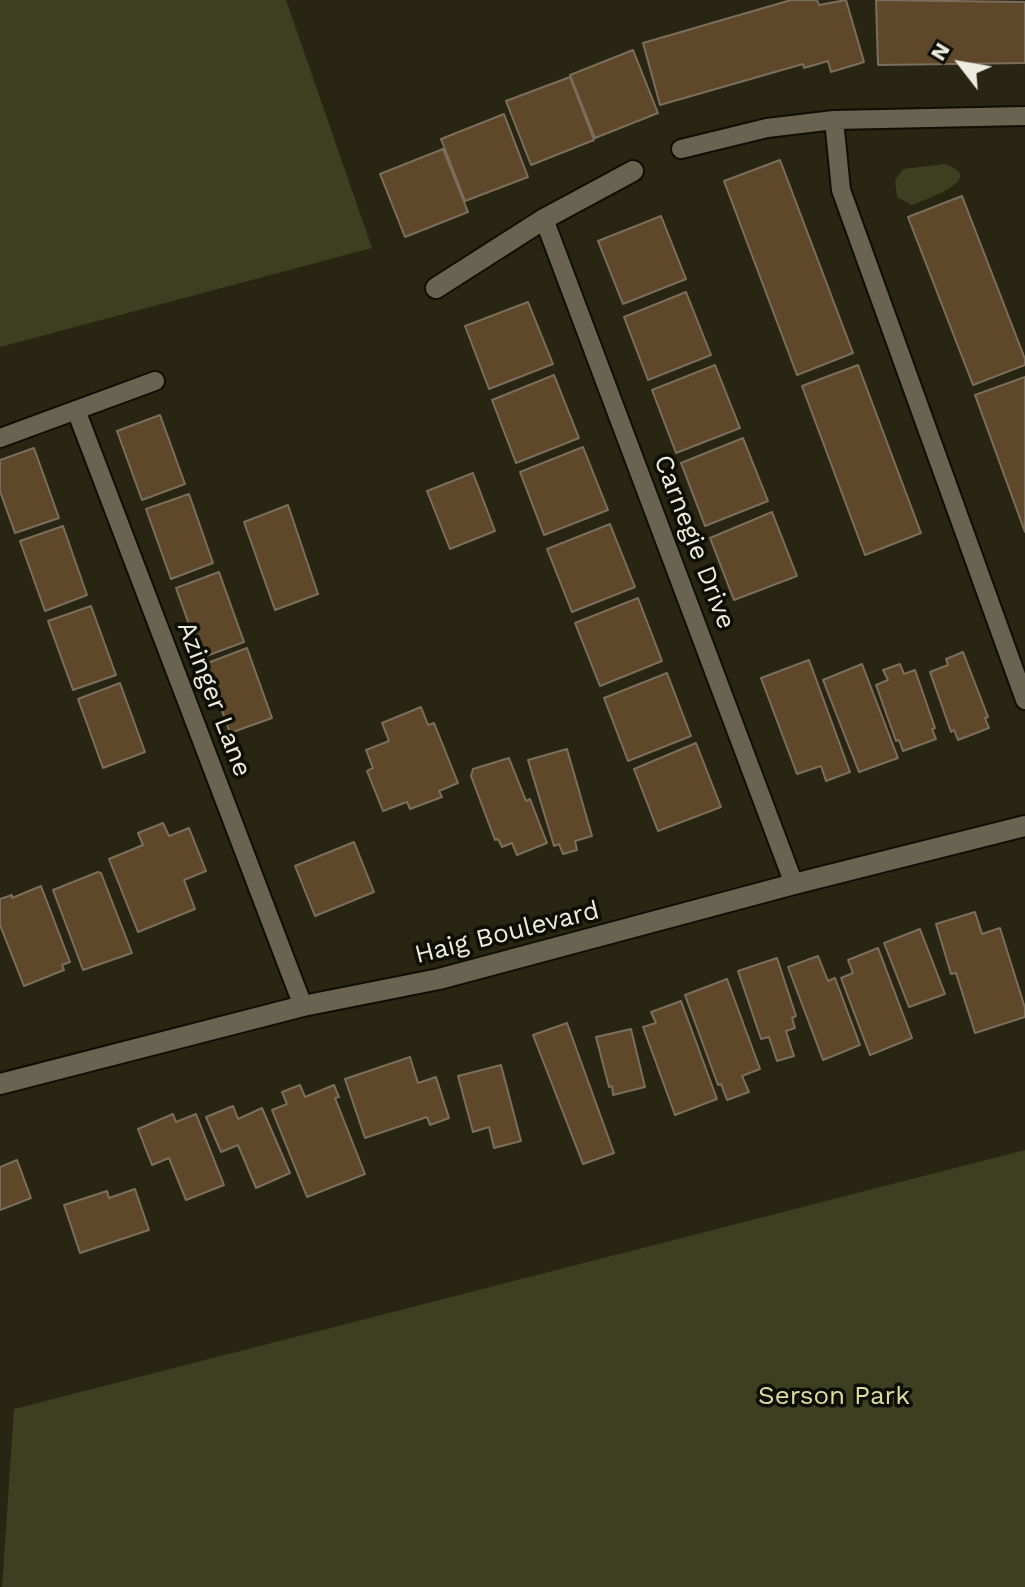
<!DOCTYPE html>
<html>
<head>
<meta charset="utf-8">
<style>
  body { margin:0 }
  #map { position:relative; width:1025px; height:1587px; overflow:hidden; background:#282513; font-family:"Work Sans",sans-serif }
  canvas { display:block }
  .north { position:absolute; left:921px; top:24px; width:80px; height:80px; -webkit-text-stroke:6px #0f0e06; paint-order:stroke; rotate:301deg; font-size:22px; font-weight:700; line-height:32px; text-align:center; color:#edece0 }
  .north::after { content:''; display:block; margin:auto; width:28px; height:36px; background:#edece0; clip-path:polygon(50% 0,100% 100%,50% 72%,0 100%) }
</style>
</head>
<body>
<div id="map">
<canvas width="1025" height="1587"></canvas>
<div class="north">N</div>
</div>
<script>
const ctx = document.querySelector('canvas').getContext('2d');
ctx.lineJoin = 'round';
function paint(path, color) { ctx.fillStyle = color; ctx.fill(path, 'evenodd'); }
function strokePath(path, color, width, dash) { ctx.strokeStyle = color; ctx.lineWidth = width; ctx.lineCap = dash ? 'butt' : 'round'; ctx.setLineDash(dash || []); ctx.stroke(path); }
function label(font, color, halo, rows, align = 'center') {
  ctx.font = font + ' "Work Sans",sans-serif'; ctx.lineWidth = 7; ctx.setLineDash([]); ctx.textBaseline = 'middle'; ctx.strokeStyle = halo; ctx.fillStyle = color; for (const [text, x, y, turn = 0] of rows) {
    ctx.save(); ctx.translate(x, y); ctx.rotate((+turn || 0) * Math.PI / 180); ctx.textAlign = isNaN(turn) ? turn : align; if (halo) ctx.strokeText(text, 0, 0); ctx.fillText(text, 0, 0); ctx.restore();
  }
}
const green = new Path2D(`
  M0 0H286L372 248 0 347Z
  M945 164C989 179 924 200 912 205L897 197 895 180 903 169Z
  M1025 1150V1587H2L14 1409Z`);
const building = new Path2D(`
  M791 0H817L819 5 846 0 864 62 831 72 828 61 804 68 803 64 660 105 643 43Z
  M876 0 1025 2V63L878 65Z
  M633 50 658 113 595 138 570 75Z
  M570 77 594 140 531 165 506 101Z
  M504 114 528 177 465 201 441 139Z
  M443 149 468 212 405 237 380 174Z
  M780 160 853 353 797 375 724 181Z
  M962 196 1025 359V365L973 385 908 217Z
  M661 216 686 279 623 304 598 241Z
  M686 292 711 355 648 380 624 317Z
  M528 302 553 364 489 389 465 326Z
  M715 365 740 428 676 453 652 390Z
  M858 365 921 533 865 555 802 386Z
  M554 375 579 438 516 463 492 400Z
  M1025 377V532L975 395Z
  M160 415 185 484 142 500 117 431Z
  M743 438 768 501 705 526 681 463Z
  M583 447 608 510 544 535 520 472Z
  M34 448 59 518 15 533 0 491V460Z
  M473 473 495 531 450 549 427 491Z
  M189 494 213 563 171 579 146 509Z
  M288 505 318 594 275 610 244 522Z
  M772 512 797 576 734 600 710 538Z
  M610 524 635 587 572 612 547 549Z
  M63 526 87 595 45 611 20 541Z
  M219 572 244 642 201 658 176 588Z
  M638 598 662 661 600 686 575 623Z
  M91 606 116 675 73 690 48 621Z
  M247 648 272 718 230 733 205 664Z
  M963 652 988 717 985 718 989 728 958 740 954 730 951 732 930 672 948 665 946 659Z
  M809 660 850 772 826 781 821 766 797 774 761 678Z
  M862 664 898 758 859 772 823 680Z
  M900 664 904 674 915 670 935 728 932 729 936 739 903 751 899 740 896 741 876 685 888 680 883 670Z
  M667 673 691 736 628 761 604 698Z
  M120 683 145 752 103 768 78 699Z
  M421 707 428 725 434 723 458 783 439 791 442 797 410 809 407 802 383 811 367 771 373 768 366 750 389 741 382 723Z
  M696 743 721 807 658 831 634 769Z
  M567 749 592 836 575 841 577 850 563 854 559 844 554 846 528 760Z
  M509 758 526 801 530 799 547 843 517 855 512 843 502 847 498 839 495 840 471 776 473 769Z
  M163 823 169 836 189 828 206 871 184 880 195 909 138 932 109 859 143 845 138 833Z
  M354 842 374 892 315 916 295 866Z
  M98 872 101 873 132 953 83 970 53 890Z
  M41 886 70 962 62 965 64 970 24 986 0 925V899L12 895V898Z
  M975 912 982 934 1000 928 1025 1008V1017L975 1033 956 973 951 974 936 924Z
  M920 929 945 994 909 1007 884 943Z
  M878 948 912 1038 870 1055 841 978 853 973 848 960Z
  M818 956 828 981 835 978 860 1045 823 1060 788 967Z
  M777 958 796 1016 792 1018 795 1028 786 1031 794 1056 777 1061 769 1037 761 1039 738 971Z
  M727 979 760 1069 742 1076 749 1092 727 1100 721 1084 718 1085 685 995Z
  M681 1001 717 1099 675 1115 643 1027 656 1023 651 1012Z
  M567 1023 614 1153 583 1164 533 1035Z
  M631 1029 645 1087 613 1095 612 1086 609 1087 596 1037Z
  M410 1057 418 1083 436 1077 449 1118 430 1125 427 1117 365 1138 345 1079Z
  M501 1065 521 1141 494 1148 489 1127 473 1132 458 1076Z
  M300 1085 305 1097 334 1085 339 1097 335 1098 365 1174 307 1197 272 1110 287 1104 282 1092Z
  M233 1106 238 1119 262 1108 290 1173 256 1188 238 1145 221 1152 206 1117Z
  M173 1114 176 1122 196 1114 224 1185 186 1200 169 1158 152 1165 138 1129Z
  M17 1160 31 1198 0 1210V1167Z
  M135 1189 149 1230 80 1253 64 1205 107 1191 109 1198Z`);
const lane = new Path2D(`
  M834 120 841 190 1025 700
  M681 149 767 128 834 120 1025 116
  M544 219 794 884
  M76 410 303 1006
  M0 438 155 381`);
const street = new Path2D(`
  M436 288 544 219 633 171
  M0 1084 303 1006 439 979 794 884 1025 826`);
const streetNames = [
  ["Carnegie Drive",694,542,69],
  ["Azinger Lane",214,699,69],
  ["Haig Boulevard",507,933,-14]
];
const parkNames = [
  ["Serson Park",834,1396]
];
paint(green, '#3d3f21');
paint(building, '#5e4829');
strokePath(building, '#7b6e5d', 2);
strokePath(lane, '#110d01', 22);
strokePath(street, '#110d01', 24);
strokePath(lane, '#686451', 18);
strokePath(street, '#686451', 20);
label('26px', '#edece0', '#0f0e06', streetNames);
label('26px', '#d9de9c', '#0f0e06', parkNames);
</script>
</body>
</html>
